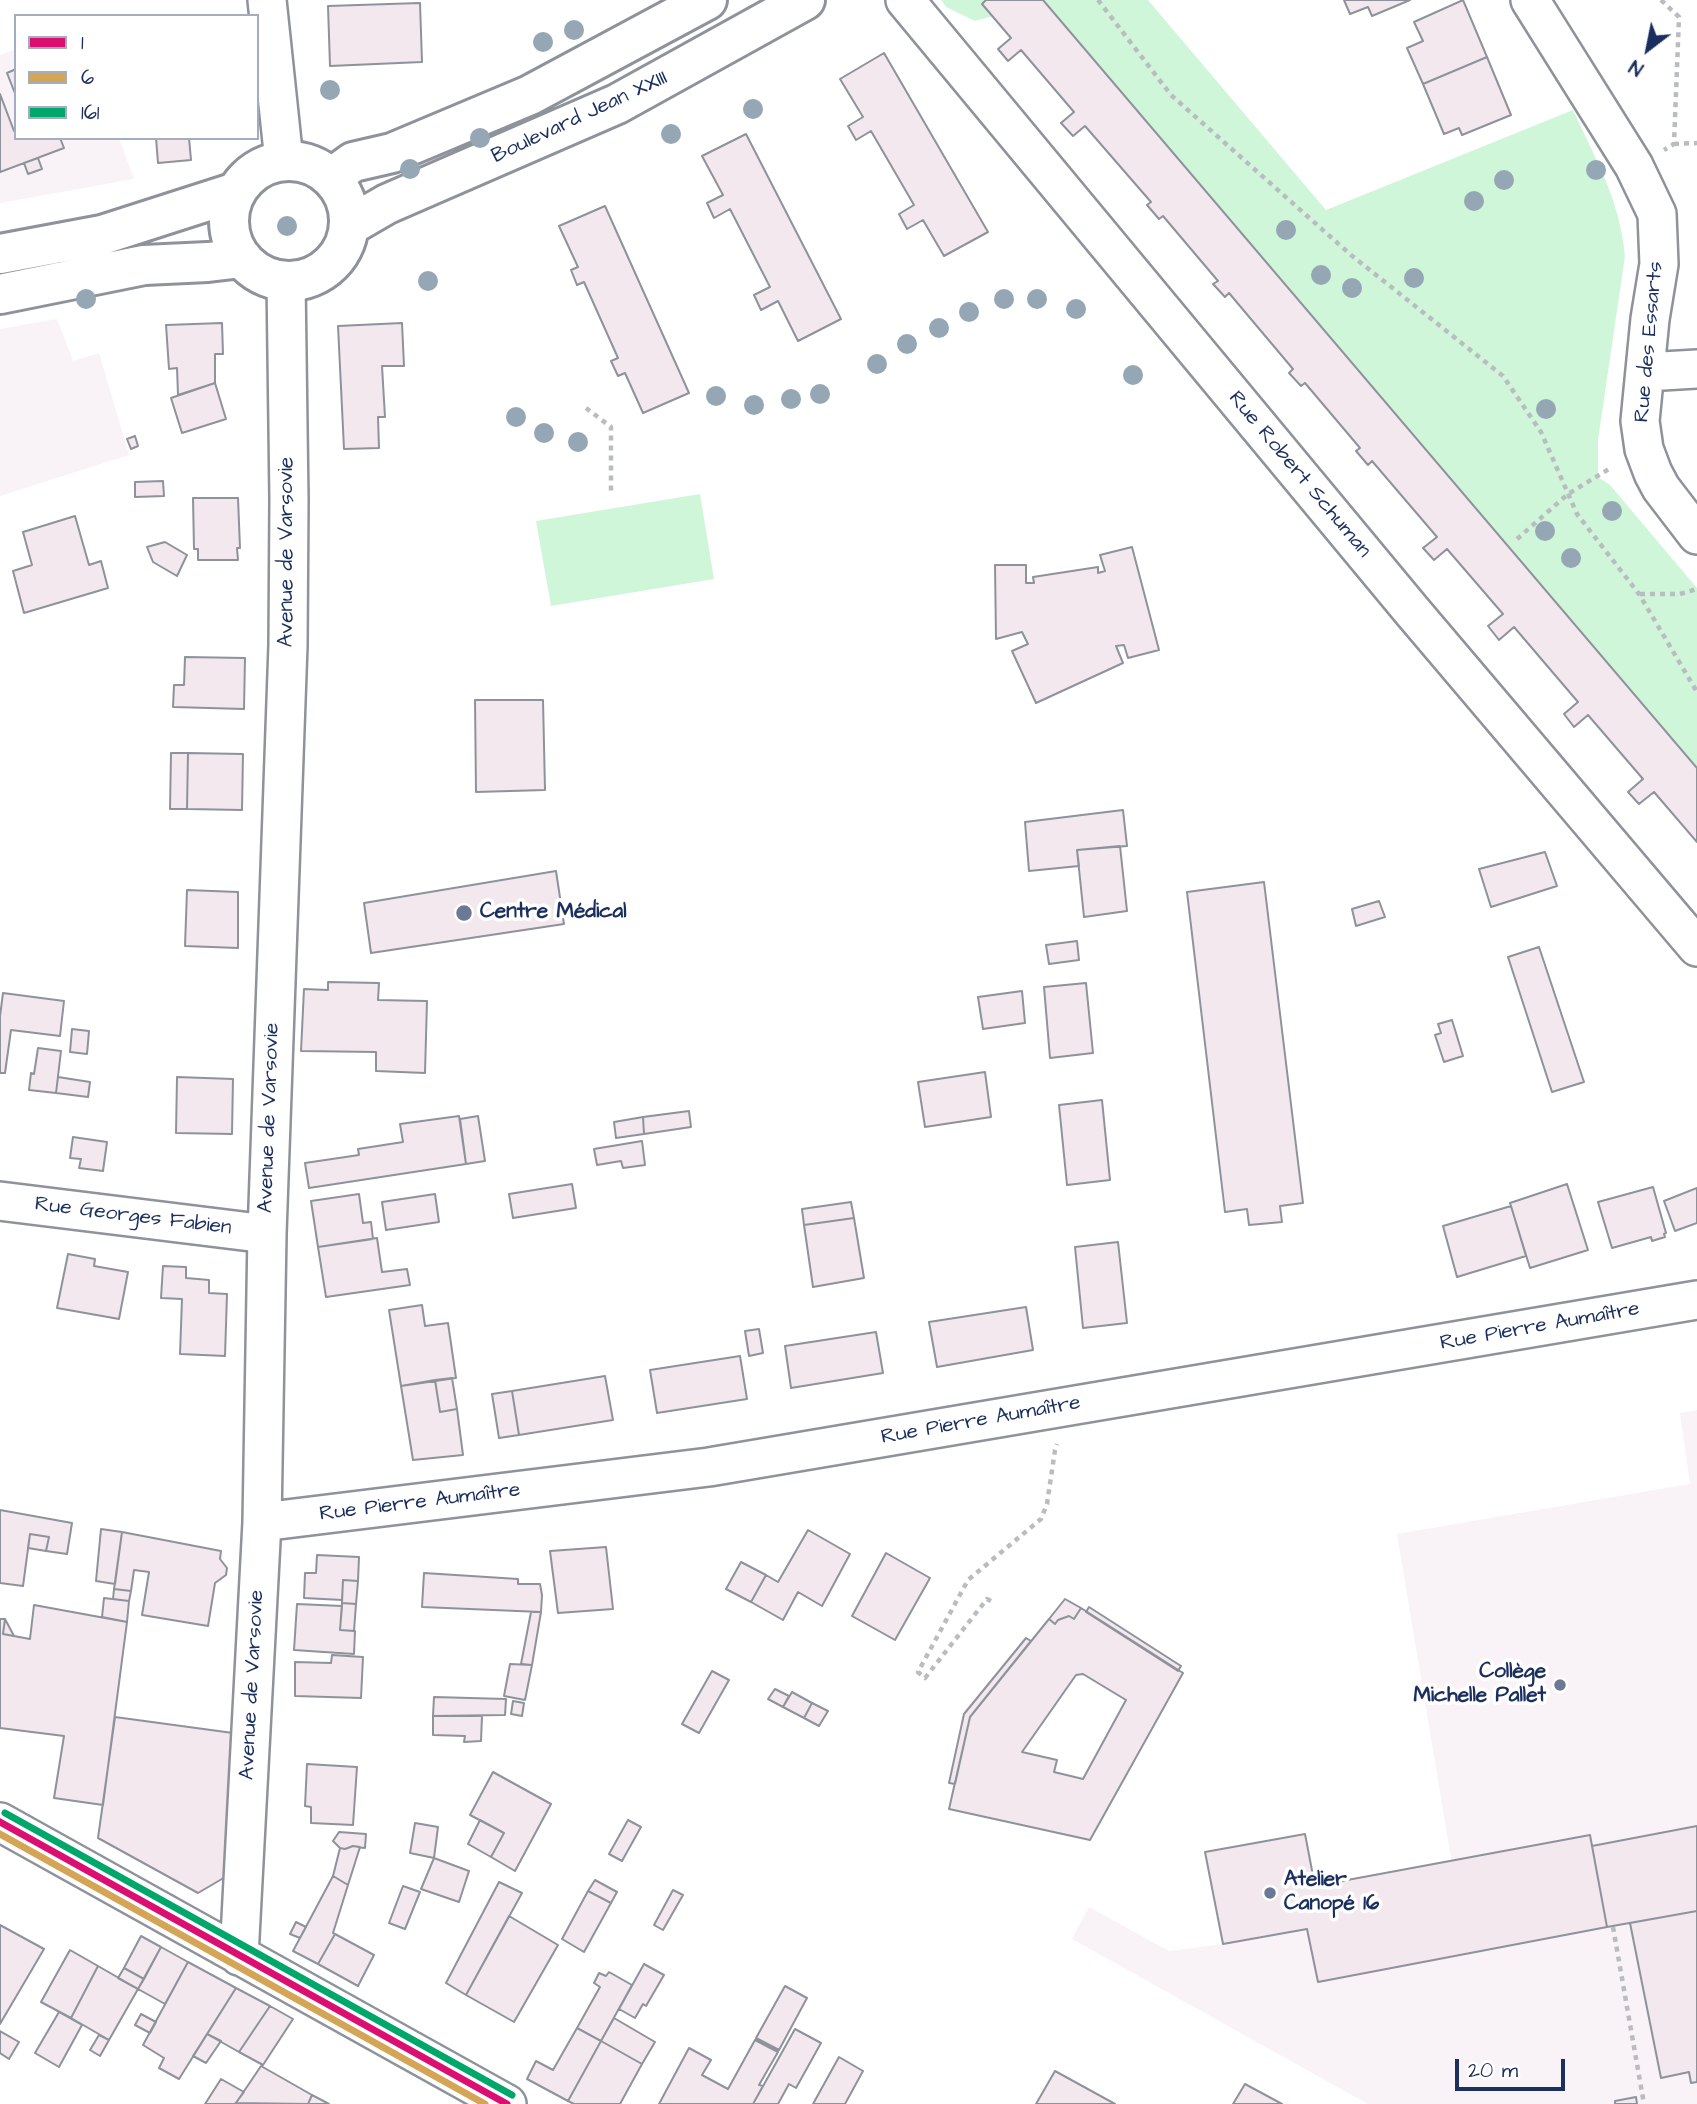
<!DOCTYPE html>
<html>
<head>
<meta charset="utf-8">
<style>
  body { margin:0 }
  #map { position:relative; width:1697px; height:2104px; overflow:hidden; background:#fff; font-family:"Architects Daughter",sans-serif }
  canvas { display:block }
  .legend { position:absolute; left:14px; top:14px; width:245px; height:126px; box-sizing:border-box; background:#fff; border:2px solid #a4acbf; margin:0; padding:9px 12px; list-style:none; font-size:21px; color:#1b2f5e }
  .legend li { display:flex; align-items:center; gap:14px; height:35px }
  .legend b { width:35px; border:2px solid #a4acbf }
  .north { position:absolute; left:1613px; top:14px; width:70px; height:70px; -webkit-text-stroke:5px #fff; paint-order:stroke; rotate:212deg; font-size:19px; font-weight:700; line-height:28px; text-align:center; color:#1b2f5e }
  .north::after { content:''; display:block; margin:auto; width:24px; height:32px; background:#1b2f5e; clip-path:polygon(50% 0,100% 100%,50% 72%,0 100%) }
  .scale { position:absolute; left:1455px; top:2059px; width:110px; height:32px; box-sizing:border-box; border:4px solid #1b2f5e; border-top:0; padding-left:9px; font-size:21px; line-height:24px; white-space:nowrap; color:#1b2f5e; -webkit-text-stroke:5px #fff; paint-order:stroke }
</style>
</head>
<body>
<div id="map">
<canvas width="1697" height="2104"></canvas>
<ul class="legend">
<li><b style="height:9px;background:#da0f71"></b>1</li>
<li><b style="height:9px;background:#d4a556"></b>6</li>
<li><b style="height:9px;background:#00a76b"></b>161</li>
</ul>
<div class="north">N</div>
<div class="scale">20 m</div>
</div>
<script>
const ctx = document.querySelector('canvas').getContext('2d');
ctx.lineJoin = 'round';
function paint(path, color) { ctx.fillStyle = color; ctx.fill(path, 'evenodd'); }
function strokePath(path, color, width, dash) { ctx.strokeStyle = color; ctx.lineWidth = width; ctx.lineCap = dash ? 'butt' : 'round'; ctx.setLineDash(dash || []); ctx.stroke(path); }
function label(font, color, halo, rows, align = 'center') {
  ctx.font = font + ' "Architects Daughter",sans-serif'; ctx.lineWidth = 7; ctx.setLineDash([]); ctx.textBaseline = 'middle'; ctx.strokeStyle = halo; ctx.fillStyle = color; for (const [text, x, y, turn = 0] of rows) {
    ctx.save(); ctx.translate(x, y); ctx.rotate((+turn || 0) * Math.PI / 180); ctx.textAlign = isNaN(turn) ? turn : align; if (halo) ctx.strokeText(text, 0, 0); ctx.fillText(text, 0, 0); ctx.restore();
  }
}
const built = new Path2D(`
  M16 49V138H119L134 179 0 203V55Z
  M57 319 73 361 99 353 129 455 0 496V329Z
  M1697 1410V2104H1368L1072 1939 1089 1907 1169 1951 1223 1944 1307 1929 1318 1982 1467 1954 1397 1534 1690 1484 1680 1413Z`);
const green = new Path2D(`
  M941 0H986L982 4 993 16 975 21 946 7Z
  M1043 0H1148L1326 210 1573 110C1596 160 1620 200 1625 256L1598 440V477L1610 485 1697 588V768Z
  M700 494 714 579 551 606 536 521Z`);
const building = new Path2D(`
  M986 0H1043L1697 768V842L1654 792 1639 804 1628 792 1643 779 1588 715 1574 727 1564 714 1578 702 1514 627 1499 640 1488 626 1503 614 1447 549 1434 560 1423 548 1437 537 1372 461 1368 465 1356 451 1360 448 1305 383 1301 386 1289 373 1293 369 1229 293 1225 297 1213 284 1218 281 1163 216 1159 219 1147 205 1151 202 1085 126 1073 136 1061 123 1074 112 1021 50 1008 61 998 49 1011 38 982 4Z
  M1344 0H1410L1372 16 1368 7 1350 14Z
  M1463 0 1487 57 1423 84 1407 48 1423 41 1414 22Z
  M420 3 422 62 330 66 328 6Z
  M884 53 988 232 944 256 923 220 907 229 899 214 914 205 871 131 856 140 848 126 863 117 840 79Z
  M1487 57 1511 115 1462 135 1459 128 1444 134 1423 84Z
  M16 69V96L7 73Z
  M0 94 14 131H16V138H60L64 148 0 172Z
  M746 134 841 319 798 341 778 301 761 310 754 295 770 287 730 209 714 218 707 203 723 195 702 156Z
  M156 138H189L191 160 158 163Z
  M38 158 42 169 28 174 24 163Z
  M605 206 689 393 643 413 625 373 618 376 611 361 618 358 584 282 577 285 571 270 578 267 559 226Z
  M222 323 223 354H215V383L178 395 177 368 169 369 166 325Z
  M402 323 404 366H382L385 417H378L379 448 344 449 338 326Z
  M215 383 226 419 182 433 171 398Z
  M135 436 138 446 131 449 127 439Z
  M163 481 164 496 135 497V482Z
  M193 498H238L240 548H237L238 560H198V549H194Z
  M75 516 89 565 101 561 108 588 24 613 13 571 32 565 23 532Z
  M165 542 187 555 177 576 153 562 147 547Z
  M1132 547 1159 650 1128 658 1124 645 1116 646 1123 663 1036 703 1012 651 1028 644 1022 632 996 639 995 565H1026V583H1034L1033 577 1098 567V573L1105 571 1100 555Z
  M185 657 245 658 244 709 173 707 174 685H184Z
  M475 700H543L545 790 476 792Z
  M171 753H188L187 809H170Z
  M188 753 243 754 242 810 187 809Z
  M1123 810 1127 846 1077 850 1079 866 1029 871 1025 822Z
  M1120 846 1127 911 1084 917 1077 850Z
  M1545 852 1557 886 1491 907 1479 869Z
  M556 871 564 924 371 953 364 903Z
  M1264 882 1303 1203 1280 1206 1282 1222 1249 1225 1247 1209 1225 1212 1187 892Z
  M187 890 238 892V948L185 946Z
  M1379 901 1385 917 1356 926 1352 909Z
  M1077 941 1079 960 1049 964 1046 945Z
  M1539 947 1584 1082 1552 1092 1508 957Z
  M328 982 379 983 378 1000 427 1001 425 1073 376 1071V1052L301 1051 304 989 328 990Z
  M1086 983 1093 1053 1050 1058 1044 987Z
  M1022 991 1025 1023 983 1029 978 997Z
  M3 993 64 1001 60 1036 11 1030 5 1073H0V1016Z
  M1452 1020 1463 1056 1444 1062 1435 1035 1441 1033 1438 1024Z
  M72 1029 89 1031 87 1054 70 1052Z
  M38 1048 61 1051 56 1093 29 1090 31 1073 34 1074Z
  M985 1072 991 1117 925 1127 918 1082Z
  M58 1077 90 1082 88 1097 56 1093Z
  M177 1077 233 1079 232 1134 176 1133Z
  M1102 1100 1110 1180 1067 1185 1059 1105Z
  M689 1111 691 1127 644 1134 643 1117Z
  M459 1116 466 1164 309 1188 305 1163 359 1155 358 1149 403 1142 400 1124Z
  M478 1116 485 1161 466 1164 460 1119Z
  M643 1117 644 1134 616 1138 614 1122Z
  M73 1137 107 1142 103 1171 79 1168 81 1159 70 1158Z
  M642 1141 645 1165 623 1168 621 1161 597 1165 594 1149Z
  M572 1184 576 1208 513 1218 509 1194Z
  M1567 1184 1588 1250 1530 1268 1510 1203Z
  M1653 1187 1666 1233 1664 1234 1665 1237 1652 1241 1651 1237 1612 1248 1598 1202Z
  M1697 1188V1223L1675 1231 1664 1201Z
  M359 1194 363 1223 371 1222 373 1239 318 1247 311 1201Z
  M435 1194 439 1222 386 1230 382 1202Z
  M851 1202 854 1218 804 1225 802 1209Z
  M1511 1206 1526 1256 1457 1277 1443 1226Z
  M854 1218 864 1278 813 1287 804 1225Z
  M377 1238 382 1272 407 1269 410 1285 326 1297 318 1247Z
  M1118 1242 1127 1323 1083 1328 1075 1247Z
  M68 1254 95 1259 94 1266 128 1272 119 1319 57 1308Z
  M163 1266 186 1267V1278L209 1280V1293L227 1294 225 1356 180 1354 182 1299 161 1298Z
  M422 1305 425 1326 448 1323 456 1378 401 1386 389 1310Z
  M1026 1307 1033 1350 937 1367 929 1322Z
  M759 1329 763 1353 749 1356 745 1331Z
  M876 1332 883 1373 791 1388 785 1346Z
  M740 1356 747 1399 657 1413 650 1370Z
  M605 1376 613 1420 519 1435 512 1391Z
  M452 1378 457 1409 440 1412 435 1380Z
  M435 1380 440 1412 457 1409 463 1455 413 1460 401 1386Z
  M512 1391 519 1435 499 1438 492 1394Z
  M0 1510 72 1523 67 1554 46 1551 49 1537 30 1534 23 1586 0 1583Z
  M101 1529 122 1532 115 1584 96 1581Z
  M808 1530 850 1554 822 1606 798 1592 783 1620 751 1602 766 1575 778 1582Z
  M122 1532 221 1551 220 1559 227 1568 226 1575 215 1583 208 1626 142 1615 149 1572 134 1570 131 1591 114 1589Z
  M30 1534 49 1537 46 1551 28 1548Z
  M606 1547 613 1609 558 1613 550 1551Z
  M886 1553 930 1578 895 1640 852 1616Z
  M317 1555 359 1557 358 1581 343 1580 342 1600 304 1598 305 1573H316Z
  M741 1562 766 1575 751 1602 726 1589Z
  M424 1573 518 1579V1584H540L542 1595 541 1612 422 1607Z
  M343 1580 358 1581 356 1604 342 1603Z
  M114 1589 131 1591 129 1601 113 1599Z
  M104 1598 129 1601 127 1622 102 1617Z
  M1065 1599 1081 1608 1074 1619 1069 1616 1058 1620 1055 1624 1049 1619Z
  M342 1603 356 1604 354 1631 340 1630Z
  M297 1604 342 1606 340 1630 355 1631 354 1654 294 1650Z
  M34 1605 127 1622 103 1805 54 1798 64 1736 0 1728V1619H5L3 1634 30 1639Z
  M1089 1607 1181 1666 1178 1671 1086 1612Z
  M1081 1608 1183 1673 1090 1840 949 1809 970 1717 1049 1619 1055 1624 1058 1620 1069 1616 1074 1619ZM1083 1674 1126 1700 1083 1779 1054 1772 1057 1760 1022 1752 1076 1675Z
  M531 1612H541L532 1665 521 1664Z
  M5 1619 14 1636 3 1634Z
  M1026 1638 1031 1641 970 1717 955 1784 949 1783 964 1714Z
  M332 1655 363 1657 361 1698 295 1696V1662L331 1663Z
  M510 1664 532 1665 525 1700 504 1696Z
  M712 1671 729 1680 699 1733 682 1724Z
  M775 1689 789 1696 783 1707 768 1699Z
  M792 1692 812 1703 804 1718 783 1707Z
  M434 1697 506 1699 505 1715 433 1716Z
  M513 1701 524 1703 522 1716 511 1714Z
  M812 1703 828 1711 819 1726 804 1718Z
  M433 1716H482L481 1741 464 1742 465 1736 433 1735Z
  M115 1717 233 1733 227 1876 198 1893 98 1838Z
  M307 1764 357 1767 353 1825 311 1823V1807L305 1806Z
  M493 1772 551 1804 515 1871 491 1857 504 1833 470 1815Z
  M480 1820 504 1833 491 1857 468 1844Z
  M628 1820 641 1827 622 1861 609 1854Z
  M415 1823 438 1827 434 1858 410 1853Z
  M1697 1826V1911L1607 1927 1592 1846Z
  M339 1832 366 1834 365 1848 353 1846 345 1849 340 1848 333 1841Z
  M1305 1834 1315 1886 1590 1835 1607 1927 1318 1982 1307 1929 1223 1944 1205 1852Z
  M353 1846 360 1847 348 1885 333 1876 340 1848 345 1849Z
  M434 1858 469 1871 459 1902 421 1889Z
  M333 1876 348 1885 333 1933 335 1934 318 1964 293 1951Z
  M595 1880 617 1892 611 1903 588 1891Z
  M499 1882 522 1893 466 1995 446 1983Z
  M403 1886 420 1892 405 1929 389 1923Z
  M673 1890 683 1895 663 1930 654 1925Z
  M588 1891 611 1903 584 1952 562 1939Z
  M1697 1911V2082L1691 2083 1689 2072 1661 2078 1630 1923Z
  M509 1916 558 1945 514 2022 466 1995Z
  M296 1922 306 1927 300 1938 290 1934Z
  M0 1925 44 1949 0 2024Z
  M335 1934 374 1955 358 1986 318 1964Z
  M141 1936 161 1947 144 1979 124 1968Z
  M161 1947 188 1962 165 2004 138 1989Z
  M70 1950 98 1966 71 2018 41 2002Z
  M188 1962 236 1988 179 2079 159 2068 164 2058 143 2045Z
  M644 1964 664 1975 646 2006 643 2004 635 2018 619 2009Z
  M98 1966 138 1989 109 2040 71 2018Z
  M124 1968 144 1979 138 1989 118 1978Z
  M609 1972 632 1985 601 2041 577 2028 600 1987 594 1983 599 1973 606 1976Z
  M785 1986 807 1998 779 2050 756 2038Z
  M236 1988 270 2006 239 2052 207 2034Z
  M270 2006 293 2019 263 2065 239 2052Z
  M59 2012 82 2025 59 2067 35 2053Z
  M141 2014 156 2022 150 2033 135 2025Z
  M614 2018 655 2042 642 2064 601 2041Z
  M577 2028 601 2041 568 2101 527 2079 536 2061 553 2070Z
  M795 2029 821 2043 796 2088 789 2084 778 2104H753Z
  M0 2031 19 2042 9 2059 0 2053Z
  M207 2034 221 2041 206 2063 193 2056Z
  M99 2035 109 2040 100 2056 90 2050Z
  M755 2040 778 2052 759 2085 763 2086 753 2104H659L689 2048 711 2060 702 2075 728 2089Z
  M601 2041 642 2064 620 2104H574L568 2101Z
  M839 2057 863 2071 845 2104H813Z
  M261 2066 312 2095 308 2104 236 2103Z
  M1055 2071 1115 2104H1036Z
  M221 2079 244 2092 235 2104H205Z
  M1245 2084 1282 2104H1233Z
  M312 2095 329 2104H308Z
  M1636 2097 1637 2104H1615V2101Z`);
const path = new Path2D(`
  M1098 0 1171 95 1351 255 1503 376 1541 432 1577 514 1639 594 1697 692
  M1661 0 1679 17 1674 144 1664 150
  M1674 144 1697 143
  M586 408 611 427V495
  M1517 539 1568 494 1609 469
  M1640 594H1680L1697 589
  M991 1601 987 1599 925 1678 918 1672 968 1580 1041 1519 1047 1504 1055 1450 1057 1444
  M1613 1927 1644 2104`);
const minor = new Path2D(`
  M267 0 284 161
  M905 0 1412 611 1697 947
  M1530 0 1634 166 1657 214 1659 264 1650 319 1640 421 1644 449 1653 473 1661 488 1697 535
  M1645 372 1697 369
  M0 1201 267 1234
  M262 1522 709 1467 1697 1300
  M0 1822 507 2104
  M239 1956 262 1522 267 1234 288 645 289 500 286 281`);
const major = new Path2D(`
  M229 221a60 60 0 1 1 120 0a60 60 0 1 1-120 0Z
  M331 178 353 162 392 153 530 95 707 0
  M349 226 387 204 617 104 805 0
  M0 254 102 235 236 192
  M0 294 144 265 208 262 242 258`);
const bus1 = new Path2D(`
  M0 1822 507 2104`);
const bus2 = new Path2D(`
  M0 1834 485 2104`);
const bus3 = new Path2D(`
  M5 1813 512 2095`);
const trees = [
  [574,30],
  [543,42],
  [330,90],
  [753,109],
  [671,134],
  [480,138],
  [410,169],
  [1596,170],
  [1504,180],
  [1474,201],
  [287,226],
  [1286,230],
  [1321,275],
  [1414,278],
  [428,281],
  [1352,288],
  [86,299],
  [1004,299],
  [1037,299],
  [1076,309],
  [969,312],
  [939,328],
  [907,344],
  [877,364],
  [1133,375],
  [820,394],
  [716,396],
  [791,399],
  [754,405],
  [1546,409],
  [516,417],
  [544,433],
  [578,442],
  [1612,511],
  [1545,531],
  [1571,558]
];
const markers = [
  [464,913,9,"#6b7896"],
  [1560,1685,7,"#6b7896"],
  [1270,1893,7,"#6b7896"]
];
const streetNames = [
  ["Boulevard Jean XXIII",580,118,-25],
  ["Rue des Essarts",1650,342,-85],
  ["Rue Robert Schuman",1299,475,50],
  ["Avenue de Varsovie",288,552,-90],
  ["Avenue de Varsovie",270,1118,-88],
  ["Rue Georges Fabien",133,1217,7],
  ["Rue Pierre Aumaître",1540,1327,-10],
  ["Rue Pierre Aumaître",981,1421,-10],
  ["Rue Pierre Aumaître",420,1503,-7],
  ["Avenue de Varsovie",253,1685,-87]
];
const poiNames = [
  ["Centre Médical",480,913],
  ["Collège",1546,1673,"right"],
  ["Michelle Pallet",1546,1697,"right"],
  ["Atelier",1284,1881],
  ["Canopé 16",1284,1905]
];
paint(built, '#f9f2f7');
paint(green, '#d0f6da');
paint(building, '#f3e8ee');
strokePath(building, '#8e929a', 2);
strokePath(minor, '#8e929a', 42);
strokePath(major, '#8e929a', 44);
strokePath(path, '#b9bcc1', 4.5, [5, 5]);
strokePath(minor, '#fff', 37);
strokePath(major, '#fff', 38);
strokePath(bus1, '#da0f71', 7);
strokePath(bus2, '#d4a556', 7);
strokePath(bus3, '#00a76b', 7);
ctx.fillStyle = '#95a7b4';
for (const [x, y] of trees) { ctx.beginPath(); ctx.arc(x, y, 10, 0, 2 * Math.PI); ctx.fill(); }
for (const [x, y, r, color] of markers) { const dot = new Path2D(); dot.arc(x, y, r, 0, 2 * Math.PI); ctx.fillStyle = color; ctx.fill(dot); strokePath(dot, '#fff', 2.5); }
label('21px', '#1b2f5e', '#fff', streetNames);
label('bold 21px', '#1b2f5e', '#fff', poiNames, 'left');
</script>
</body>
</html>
